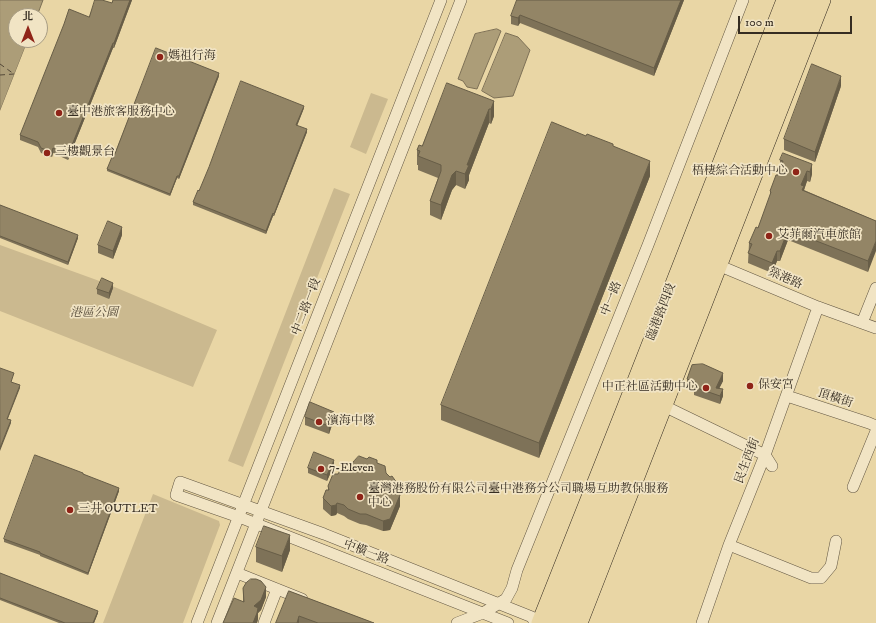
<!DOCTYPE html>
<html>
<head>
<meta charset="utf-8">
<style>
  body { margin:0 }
  #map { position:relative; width:876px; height:623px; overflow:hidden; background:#e9d6a5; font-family:"IM FELL DW Pica","Noto Serif TC",serif }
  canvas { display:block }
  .north { position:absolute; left:8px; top:8px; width:40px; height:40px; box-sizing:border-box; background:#f1e4c4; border:1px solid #a69b83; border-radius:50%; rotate:0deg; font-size:11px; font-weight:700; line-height:16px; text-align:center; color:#362d22 }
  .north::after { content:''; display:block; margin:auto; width:14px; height:18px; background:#8f2418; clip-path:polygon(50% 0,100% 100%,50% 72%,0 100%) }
  .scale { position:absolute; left:738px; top:16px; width:114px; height:18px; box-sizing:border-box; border:2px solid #362d22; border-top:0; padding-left:5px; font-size:12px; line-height:14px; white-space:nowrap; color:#362d22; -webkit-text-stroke:3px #f1e4c4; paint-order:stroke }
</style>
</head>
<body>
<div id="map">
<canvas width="876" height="623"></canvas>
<div class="north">北</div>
<div class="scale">100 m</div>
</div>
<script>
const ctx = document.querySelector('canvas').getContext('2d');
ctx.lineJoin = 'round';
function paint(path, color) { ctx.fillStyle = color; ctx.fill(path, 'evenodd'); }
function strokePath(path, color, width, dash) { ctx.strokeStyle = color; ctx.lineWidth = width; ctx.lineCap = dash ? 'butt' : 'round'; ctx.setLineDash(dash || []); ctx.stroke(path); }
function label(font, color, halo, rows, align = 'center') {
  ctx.font = font + ' "IM FELL DW Pica","Noto Serif TC",serif'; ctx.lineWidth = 3.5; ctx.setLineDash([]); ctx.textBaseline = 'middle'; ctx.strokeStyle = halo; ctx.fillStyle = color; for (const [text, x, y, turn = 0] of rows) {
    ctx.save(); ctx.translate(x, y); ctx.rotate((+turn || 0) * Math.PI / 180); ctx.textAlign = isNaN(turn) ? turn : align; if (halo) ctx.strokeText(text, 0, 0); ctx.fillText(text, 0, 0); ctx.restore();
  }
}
const green = new Path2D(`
  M371 93 388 99 366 154 350 147Z
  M334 188 350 194 243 467 228 461Z
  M0 245 105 283 217 330 193 387 0 311Z
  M153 494 219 521 220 525 183 623H103Z`);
const water = new Path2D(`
  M0 0H43L37 16H16V40H28L0 111Z
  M497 29 501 31 477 89 467 87 463 81 458 79 475 34Z
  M506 33 518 37 530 50 513 96 494 98 482 91Z`);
const pier = new Path2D(`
  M28 40H30L29 41 2 111 0 113V111Z`);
const ferry = new Path2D(`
  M0 64 14 74
  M0 75 14 74`);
const minor = new Path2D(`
  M713 263 818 307 876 328
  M862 323 876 288
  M787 396 869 423 876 426
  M664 406 765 455 772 466
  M853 487 876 431
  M729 545 811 578H821L831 566 836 541
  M237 573 302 599
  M197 623 441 0
  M217 623 461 0
  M264 623 277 589
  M457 623 483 613 506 599 512 588 517 570 648 245 743 0
  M508 623 239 517 176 495 180 482 324 534 532 617 535 623
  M702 623 729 545 765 455 818 307`);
const major = new Path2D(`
  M539 623 622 414 784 0
  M552 623 633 419 797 0
  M566 623 810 0
  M580 623 823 0`);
const wall = new Path2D(`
  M113 0H132L114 48H113L68 160 53 153 52 157 41 153 38 147 20 140V135L89 17 112 3Z
  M517 0H684L654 76 520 23 518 26 511 24V16Z
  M219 76 179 179 177 178 170 196 107 171V169L113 158Z
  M841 86 815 162 784 150V139Z
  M494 101V116L491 124 489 123 469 175V180L465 189 456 185 452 190 441 220 430 215V201L438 178 418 170V165H417V150L422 146Z
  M304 108 297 126 307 132 274 216H273L266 234 193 205V202L199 191Z
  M613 147 650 176 539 458 441 420V405Z
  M780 160 812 164V174L810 182 807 181 804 190 876 221 868 272 788 240 780 261H777L772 273 748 263 749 243 758 228 770 197V191L778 175 780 169Z
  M0 205 78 238 68 265 0 238Z
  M122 235 113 259 98 253V245Z
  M113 288 109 299 97 294V289Z
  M687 379 723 381 719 388 723 396 720 404 694 395V389L687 387Z
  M305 417 334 419 329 434 305 425Z
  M377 463 386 473 397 492 400 506 390 530 383 531 366 525 360 524 348 519 344 516 337 513 336 515 331 516 323 509V498L328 490V486L338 474Z
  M334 465 327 481 308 473V468Z
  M83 474 119 491 88 575 40 556V555L4 542V539Z
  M256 547 290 550 282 572 256 562Z
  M0 573 98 613 94 623H59L0 600Z
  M243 588 266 597 261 610 258 613V619L257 623H223L243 602Z
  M289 591 374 623H276Z`);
const shadedWall = new Path2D(`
  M130 0H132L114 48V43Z
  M681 0H684L654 76V68Z
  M520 15V23L518 26V18Z
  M113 43V48L68 160V155Z
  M219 73V76L179 179V176Z
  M841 76V86L815 162V152Z
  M494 101V116L491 124V109Z
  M304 106V108L296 128V125Z
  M489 109V123L469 175V180L465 189V174L467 165Z
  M307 129V132L274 216V214Z
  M53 148V153L52 157V152Z
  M650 161V176L539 458V443Z
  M812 164V174L810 182V172Z
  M456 171V185L452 190 441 220V205L452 175Z
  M807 171V181L804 190V196L801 185Z
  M177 176V178L170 196V194Z
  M273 213V216L266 234V231Z
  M122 227V235L113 259V251Z
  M788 230V240L780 261V251Z
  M78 235V238L68 265V262Z
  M876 241V251L868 272V261Z
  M777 251V261L772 273V263Z
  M113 283V288L109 299V293Z
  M723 373V381L716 395V388Z
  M20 385V388L7 421V419Z
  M723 389V396L720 404V396Z
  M334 412V419L329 434V426Z
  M11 420V423L0 451V448Z
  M334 460V465L327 481V475Z
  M119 488V491L88 575V573Z
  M400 495V506L390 530 383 531V521Z
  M337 503V513L336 515 331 516V506Z
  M290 535V550L282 572V556Z
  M266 587V597L261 610 258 613V619L257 623H253L254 606Z
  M98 611V613L94 623H93Z
  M299 616V623H297Z`);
const building = new Path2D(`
  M95 0H102L112 3 113 0H130L114 43H113L68 155 53 148 52 152 41 148 38 142 20 135 64 24 69 9 89 17Z
  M517 0H681L654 68 520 15 518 18 511 16Z
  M156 48 219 73 179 176H177L170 194 107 169 112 157 113 158Z
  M812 64 841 76 815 152 784 139Z
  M241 81 304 106 296 125 307 129 274 214 273 213 266 231 193 202 198 190 199 191 209 167Z
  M447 83 494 101 491 109H489L467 165H469L465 174 456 171 452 175 441 205 430 201 441 171V165L418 156 420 151 417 150 419 145 422 146Z
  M552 122 586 136 587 134 613 144V146L650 161 539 443 441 405Z
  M783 153 812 164 810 172 807 171 801 185 804 186 802 190 876 221V241L868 261 788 230 780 251H777L772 263 748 253 752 244 749 243 756 227 758 228 771 192 770 191 776 175H778L783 161 780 160Z
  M0 205 78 235 68 262 0 236Z
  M108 221 122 227 113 251 98 245Z
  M102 278 113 283 109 293 97 289Z
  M703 364 723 373 716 388 723 389 720 396 694 387 696 382 687 379 692 365Z
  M0 368 14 373 11 382 20 385 7 419 11 420 0 448Z
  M310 402 334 412 329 426 305 417Z
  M314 452 334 460 327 475 308 468Z
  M35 455 83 473V474L119 488 88 573 40 553V552L4 539Z
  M359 456 367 459 369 457 377 460V463L385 466 386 473 390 477 392 476 397 483 396 490 400 495 390 519 383 521 366 514H360L348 509 344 505 337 503 336 505 331 506 323 498 326 490H329L328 486 333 474H338L342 467 350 466 354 461Z
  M264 526 290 535 282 556 256 547Z
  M0 573 98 611 93 623H65L0 598Z
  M251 579H256L261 581 266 587 261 600 254 606 258 608 257 613 253 623H223L234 598 244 602 243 588 246 583Z
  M289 591 374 623H318L299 616 297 623H276Z`);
const markers = [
  [160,57,4,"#8f2418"],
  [59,113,4,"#8f2418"],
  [47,153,4,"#8f2418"],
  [796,172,4,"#8f2418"],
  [769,236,4,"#8f2418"],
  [750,386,4,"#8f2418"],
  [706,388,4,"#8f2418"],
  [319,422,4,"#8f2418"],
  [321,469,4,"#8f2418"],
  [360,497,4,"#8f2418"],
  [70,510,4,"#8f2418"]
];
const poiNames = [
  ["媽祖行海",168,57],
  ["臺中港旅客服務中心",67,113],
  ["三樓觀景台",55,153],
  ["梧棲綜合活動中心",788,172,"right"],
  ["艾菲爾汽車旅館",777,236],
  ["保安宮",758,386],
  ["中正社區活動中心",698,388,"right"],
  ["濱海中隊",327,422],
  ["7-Eleven",329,469],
  ["臺灣港務股份有限公司臺中港務分公司職場互助教保服務",368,490],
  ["中心",368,504],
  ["三井 OUTLET",78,510]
];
const streetNames = [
  ["築港路",785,279,23],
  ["中一路",612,299,-68],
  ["中二路一段",307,307,-69],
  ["臨港路四段",662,312,-69],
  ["頂橫街",835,399,18],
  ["民生西街",748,461,-69],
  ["中橫一路",366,553,21]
];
const parkNames = [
  ["港區公園",94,314]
];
paint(green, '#cbb98f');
paint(water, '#ac9d78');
strokePath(water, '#7d7056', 1);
paint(pier, '#e9d6a5');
strokePath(ferry, '#544938', 1, [5, 4]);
strokePath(minor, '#635743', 12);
strokePath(major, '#362d22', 16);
strokePath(minor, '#f1e4c4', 11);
strokePath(major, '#e9d6a5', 15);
paint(wall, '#7e7258');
paint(shadedWall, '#675d47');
paint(building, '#938566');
strokePath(building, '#675d47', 1);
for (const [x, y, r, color] of markers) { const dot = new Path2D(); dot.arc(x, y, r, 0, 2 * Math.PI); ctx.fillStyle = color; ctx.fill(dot); strokePath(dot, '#f1e4c4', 1.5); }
label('12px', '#362d22', '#f1e4c4', poiNames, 'left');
label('12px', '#362d22', '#f1e4c4', streetNames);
label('italic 12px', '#544938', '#f1e4c4', parkNames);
</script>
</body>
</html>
